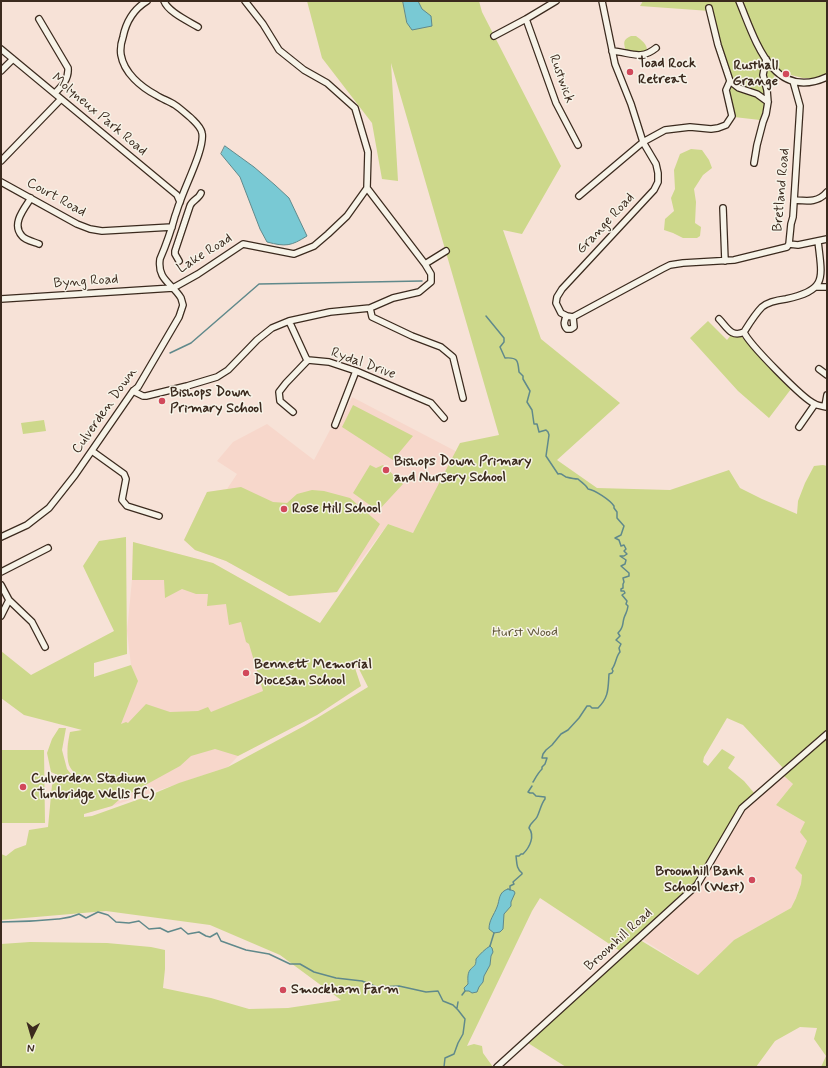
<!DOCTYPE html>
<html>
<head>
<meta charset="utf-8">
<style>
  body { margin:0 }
  #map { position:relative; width:828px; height:1068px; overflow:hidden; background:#f7e2d7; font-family:Mynerve,sans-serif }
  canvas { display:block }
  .frame { position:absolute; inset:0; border:2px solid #3b2a1e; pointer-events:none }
  .north { position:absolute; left:12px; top:1016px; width:40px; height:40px; -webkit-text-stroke:3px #f7f3e8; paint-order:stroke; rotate:185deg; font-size:11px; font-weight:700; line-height:16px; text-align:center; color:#3b2a1e }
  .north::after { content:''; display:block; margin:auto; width:14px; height:18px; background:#3b2a1e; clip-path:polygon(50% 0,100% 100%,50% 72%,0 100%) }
</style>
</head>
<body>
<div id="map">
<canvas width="828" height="1068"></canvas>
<div class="frame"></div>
<div class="north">N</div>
</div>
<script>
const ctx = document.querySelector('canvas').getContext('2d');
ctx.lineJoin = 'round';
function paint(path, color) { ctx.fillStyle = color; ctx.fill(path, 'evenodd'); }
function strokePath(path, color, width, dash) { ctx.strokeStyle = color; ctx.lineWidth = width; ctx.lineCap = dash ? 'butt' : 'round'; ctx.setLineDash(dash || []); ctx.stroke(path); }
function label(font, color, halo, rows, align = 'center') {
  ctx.font = font + ' Mynerve,sans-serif'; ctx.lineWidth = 3; ctx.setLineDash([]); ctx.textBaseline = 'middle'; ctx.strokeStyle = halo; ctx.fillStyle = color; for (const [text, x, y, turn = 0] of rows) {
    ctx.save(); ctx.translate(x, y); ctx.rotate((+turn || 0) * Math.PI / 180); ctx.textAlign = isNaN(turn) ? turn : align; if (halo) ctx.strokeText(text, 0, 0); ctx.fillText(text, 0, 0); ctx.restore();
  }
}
const built = new Path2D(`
  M352 397 463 455 413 533 388 524 337 592 289 596 226 561 195 550 184 540 207 492 227 489 237 474 217 461 233 442 267 424 314 460 330 430 339 426Z
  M133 542 213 563 339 635 361 686 317 715 238 756 228 767 112 806 80 815 75 773 69 765 67 746 70 732 110 727 138 681 131 665 127 631 132 580Z
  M784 776 793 784 776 805 805 822 807 841 795 868 802 875 801 884 796 898 791 908 734 940 698 975 642 939 699 888 743 811Z`);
const green = new Path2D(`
  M307 1H479L482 12 561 166 522 234 503 230 541 339 620 403 557 460 597 488 670 490 729 470 740 488 762 499 797 514 798 501 805 483 814 466 823 465 827 466V730L784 769 743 725 727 718 704 757 703 762 708 766 722 749 735 757 728 768 744 781 755 794 740 809 697 880 620 951 540 898 532 911 467 1046 474 1044 482 1046 483 1053 493 1067H1V944L30 942 107 943 151 947 165 950V969L163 988 211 998 249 1009 288 1008 341 1000 280 955 210 925 106 911 1 920V854L6 856 15 849 26 845 29 830 48 827 52 785 60 776 51 772 47 753 52 739 59 728H66L62 750 67 769 75 779C75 770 72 772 69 765 66 756 68 741 70 732L82 730 24 715 1 698V651L31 675 114 631 83 566 99 541 126 537 127 654 94 663V677L131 665 138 681 121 724 126 722 128 723 146 704 170 712 198 711 208 707 211 712 263 691 249 644 246 642 241 622 229 625 226 604 207 606 208 594H196L182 589 165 598 164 580H132L133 542 213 563 320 623 388 524 413 533 460 443 499 435 391 63 398 181 382 179 372 123 322 58ZM354 665 358 667 368 687 304 726 228 767 179 783 148 796 92 816 84 817V814L112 806 120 799 180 766 191 756 215 749 238 756 317 715 361 686Z
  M643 1H827V74L817 78H803L783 73 777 68 760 120 734 117 710 11 640 6Z
  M631 36H636C641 40 648 44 647 52L646 53 626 52C624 43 622 40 631 36Z
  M691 149 702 150 709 160 712 168 703 175 694 189 696 202 695 223 701 227 700 236 697 238H683L673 233 664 230 665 219 674 211 671 198 675 189 674 170 680 154Z
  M708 321 727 340 731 335 737 337 741 336 791 389 769 418 738 391 690 338Z
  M353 405 413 436 393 460 342 427Z
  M44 420 46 431 23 434 21 423Z
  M370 465 376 468 383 465 403 484 378 511 353 493Z
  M241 487 273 502 287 503 297 494 312 490 324 491 350 498 380 524 337 592 289 596 226 561 195 550 184 540 207 492Z
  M827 737V1067H821L826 1056 814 1039 817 1028 800 1027 775 1041 756 1067H566L528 1043 562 1011 640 940 698 975 734 940 791 908 796 898 801 884 802 875 795 868 807 841 800 832 805 822 776 805 793 784 784 776Z
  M1 750H44L45 823H1Z`);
const water = new Path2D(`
  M403 1H418L422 9 431 16 432 26 412 30 407 23Z
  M225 146 254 167 275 185 289 198 307 236C291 246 286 247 267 242L260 229 240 177 221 154Z
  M508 889 514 891 515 893 511 902V906L504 914 503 929 500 932 494 933 489 929C489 920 494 915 497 907 500 900 498 892 508 889Z
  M490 946 492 948 493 952 491 956 490 965 484 976 483 982 479 987 477 992 472 993 469 991H465L464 988 468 984C468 980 467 974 470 970 474 965 476 967 476 959 480 954 485 949 490 946Z`);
const stream = new Path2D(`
  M486 316 504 338V342L500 347 505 358C518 357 518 361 519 372L523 376V379L530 391 527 402 532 410 534 424H537L539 432 546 430 548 432 549 435 546 456 558 474C562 473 562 475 566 477 570 478 574 479 578 479 581 482 586 485 588 489 595 490 610 500 614 506V508L617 512V518L624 526 621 535 615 538 619 540 621 546 624 545 626 549 624 551 627 554 624 556H620L626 560 625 564 621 566 629 573V576L623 578 624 582 623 584V588L621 589V591H624L625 593 622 595 627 601 626 604 628 606C627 613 626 612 624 618 622 625 624 627 618 633L620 636 616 640 621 644 619 648 620 652C616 656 616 664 612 669L613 671 612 673 609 674C608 689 609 697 598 708H592L590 706H587L579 718 568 730 561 734 552 745 546 750 543 754 542 758H547L545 764 542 767V769C538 773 536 777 533 782
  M170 353 191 343 259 284 422 281
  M510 890V886L514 884 513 882 522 874V873C516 868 517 863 516 856H519L521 854H523C530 847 535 836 529 828 530 823 535 821 537 817 540 811 541 804 545 799V797L536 796 533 793H530L528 792 532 786
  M1 922C20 922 39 921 58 919 67 918 70 918 79 914L86 918 98 912 108 915 116 922 129 923 139 921 149 929 160 928 168 932 181 928 188 934 199 932 206 936 210 937 217 933 221 941 246 950 269 954 290 964H300L314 972 336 978 362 981 377 987 399 986 426 992 438 991 443 1001 453 1005 458 1010 465 1019 463 1034 458 1043 454 1054 445 1058 444 1067
  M490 946 494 933
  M462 995 465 991
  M457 1008 458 1002`);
const minor = new Path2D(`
  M164 1C168 12 188 21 198 27
  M245 1 263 24 279 50 304 70 327 83 355 108 368 152 367 188
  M602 1 615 64 631 104 643 142 656 164 658 173V182L654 190 562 289 557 297 556 303 561 313 567 316 573 317 662 269 670 265 683 263 734 260 787 247 789 244 791 224 793 217 800 106 793 81
  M739 1C755 39 772 102 827 77
  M709 8 718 45 730 81 739 88 757 94 768 102
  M39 19 68 68C69 79 62 86 55 93
  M526 19 556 103 578 145
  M494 36 526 19 556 1
  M1 49 177 195 180 202
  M612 51C630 52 640 61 656 48
  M1 71 13 59
  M1 161 61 99
  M754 163 757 145 763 122 766 114 768 102 767 90 763 75 766 59
  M1 182 77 224 90 229 102 231 172 227
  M579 196 643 142 665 130 690 127 711 129 718 128 726 125 732 116 726 90 730 81
  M31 198C24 209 11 224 22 236 25 240 34 242 39 244
  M794 200C807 201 818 203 827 192
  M723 208 725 261
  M789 244 798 245 827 239
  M179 261 175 254V251L190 206C192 200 199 199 201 193
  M425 264 446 251
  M817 287H827
  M1 299 173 288 198 274 243 244 294 254 314 246 328 234 347 216 367 188
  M370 308 372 317 412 336 441 347 453 357 463 398
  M567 316C564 320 563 325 567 329H571L574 327 573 317
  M719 319C727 327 731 338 744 332
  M289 321 306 358 308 360 329 362 356 371 431 403 444 418
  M744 332C749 324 755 314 762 307 768 302 778 300 786 299 828 290 822 278 818 241
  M744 332C748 343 804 400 815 404 818 406 823 406 827 407
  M819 369 827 375
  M133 391 143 396H146L187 386 217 377 228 370 257 340 272 328 289 321 330 312 370 308 393 298 419 292 431 282V274L425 264 367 188
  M825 406 827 395
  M293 412 280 401 279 392 286 383 308 360
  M335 425 356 371
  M799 427 815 404
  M92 451 124 474 126 479 122 500 127 506 159 516
  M1 537 27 525 36 518 49 508 75 475 133 391 138 387 179 317 183 305 181 298C172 283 157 280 160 259 166 245 171 231 175 216 177 211 178 206 180 202 185 186 205 148 202 133 201 127 196 123 191 118 186 114 181 109 175 105 169 101 162 99 156 95 141 87 124 73 121 55 120 49 121 43 123 37 126 22 134 9 147 1
  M1 572 48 548
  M1 585 9 600 32 622 45 647
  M1 616 9 600
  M497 1067 697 885 742 808 827 734`);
const markers = [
  [630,72,4,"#d1495b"],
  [786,74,4,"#d1495b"],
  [162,401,4,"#d1495b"],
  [386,470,4,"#d1495b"],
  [284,509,4,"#d1495b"],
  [246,673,4,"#d1495b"],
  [23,787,4,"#d1495b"],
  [752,880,4,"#d1495b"],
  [283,990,4,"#d1495b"]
];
const poiNames = [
  ["Toad Rock",638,64],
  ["Retreat",638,80],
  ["Rusthall",778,66,"right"],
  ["Grange",778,82,"right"],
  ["Bishops Down",170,393],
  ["Primary School",170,409],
  ["Bishops Down Primary",394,462],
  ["and Nursery School",394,478],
  ["Rose Hill School",292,509],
  ["Bennett Memorial",254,665],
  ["Diocesan School",254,681],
  ["Culverden Stadium",31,779],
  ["(Tunbridge Wells FC)",31,795],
  ["Broomhill Bank",744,872,"right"],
  ["School (West)",744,888,"right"],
  ["Smockham Farm",291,990]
];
const streetNames = [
  ["Rustwick",561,79,70],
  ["Molyneux Park Road",99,115,40],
  ["Bretland Road",782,190,-85],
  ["Court Road",56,198,29],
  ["Grange Road",606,224,-47],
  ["Lake Road",205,254,-32],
  ["Byng Road",86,282,-4],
  ["Rydal Drive",363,364,20],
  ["Culverden Down",105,411,-55],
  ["Broomhill Road",619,940,-42]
];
const parkNames = [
  ["Hurst Wood",525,633]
];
paint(built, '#f7d7cb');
paint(green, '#cdd88b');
paint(water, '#79c9d4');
strokePath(water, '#60898b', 1);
strokePath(stream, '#60898b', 1.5);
strokePath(minor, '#3b2a1e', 8);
strokePath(minor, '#f7f3e8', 5.5);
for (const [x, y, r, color] of markers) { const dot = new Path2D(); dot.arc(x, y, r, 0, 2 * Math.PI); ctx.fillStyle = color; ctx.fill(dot); strokePath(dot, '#f7f3e8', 1.5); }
label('bold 14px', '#3b2a1e', '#f7f3e8', poiNames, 'left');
label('14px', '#3b2a1e', '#f7f3e8', streetNames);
label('14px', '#605639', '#f7f3e8', parkNames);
</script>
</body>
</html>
